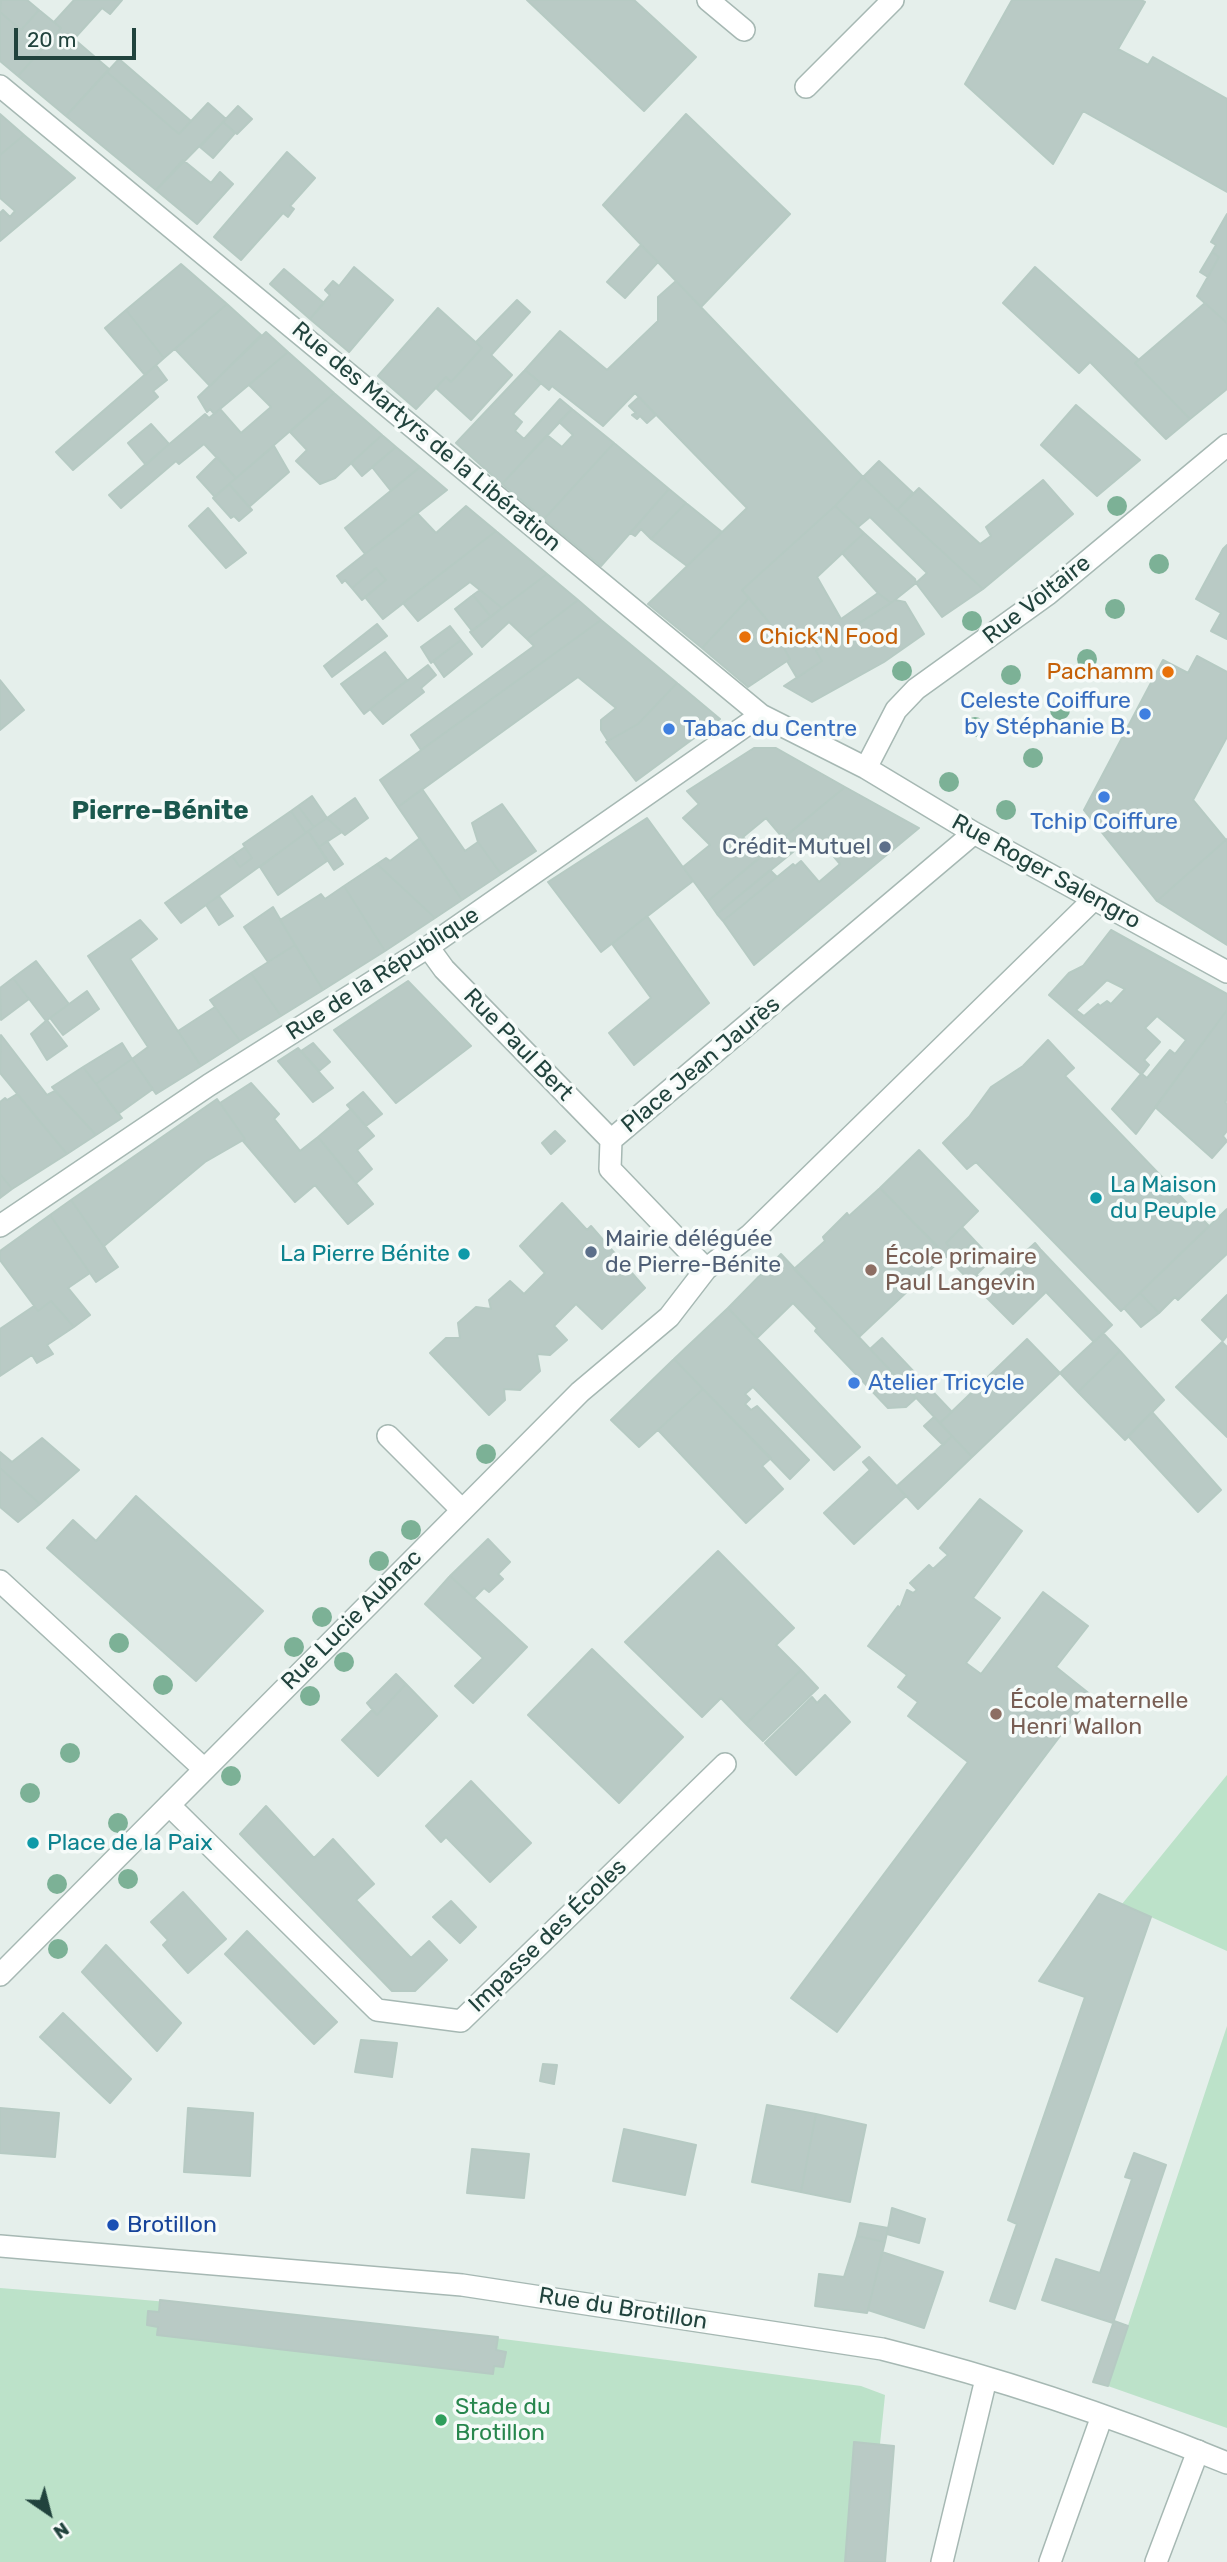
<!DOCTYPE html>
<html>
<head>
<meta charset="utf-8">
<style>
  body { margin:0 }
  #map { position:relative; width:1227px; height:2562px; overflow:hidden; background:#e5efeb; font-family:Rubik,sans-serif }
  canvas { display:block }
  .north { position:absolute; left:14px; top:2478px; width:70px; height:70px; -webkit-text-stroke:5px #f6fbf9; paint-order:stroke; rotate:145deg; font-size:19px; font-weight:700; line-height:28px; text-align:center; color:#21433d }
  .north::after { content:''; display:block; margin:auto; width:24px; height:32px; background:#21433d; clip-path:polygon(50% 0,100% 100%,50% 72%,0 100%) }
  .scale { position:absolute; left:14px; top:28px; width:122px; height:32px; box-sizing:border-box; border:4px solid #21433d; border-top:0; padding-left:9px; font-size:21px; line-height:24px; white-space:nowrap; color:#21433d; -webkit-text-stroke:5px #f6fbf9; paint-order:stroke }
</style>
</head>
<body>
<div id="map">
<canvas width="1227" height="2562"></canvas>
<div class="north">N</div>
<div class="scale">20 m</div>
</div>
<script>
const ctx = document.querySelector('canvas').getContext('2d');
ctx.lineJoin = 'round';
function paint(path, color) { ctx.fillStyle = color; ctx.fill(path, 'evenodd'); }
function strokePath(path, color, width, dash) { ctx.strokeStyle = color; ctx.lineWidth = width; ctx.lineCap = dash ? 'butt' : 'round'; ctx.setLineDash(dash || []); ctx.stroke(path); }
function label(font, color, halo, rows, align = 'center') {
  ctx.font = font + ' Rubik,sans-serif'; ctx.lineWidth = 7; ctx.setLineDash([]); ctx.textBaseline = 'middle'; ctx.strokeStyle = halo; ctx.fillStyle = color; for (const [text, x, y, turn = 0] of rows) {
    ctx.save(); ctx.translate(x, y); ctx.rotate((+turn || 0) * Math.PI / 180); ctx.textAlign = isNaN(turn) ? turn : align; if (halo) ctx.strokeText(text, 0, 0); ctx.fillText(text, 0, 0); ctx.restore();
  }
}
const green = new Path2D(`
  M1227 1775V1951L1122 1904Z
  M1227 2026V2428L1108 2386Z
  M0 2288C288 2309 575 2347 861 2386L885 2395 880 2444 894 2446 885 2562H0Z`);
const building = new Path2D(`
  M1 0H27L39 10 21 30 0 12Z
  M74 0H122L110 14 102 8 74 39 109 69 66 116 18 76 61 28 54 22Z
  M527 0H634L696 57 644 111Z
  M1012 0H1141L1145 2 1118 49 1148 65 1153 57 1227 99V192L1083 111 1053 164 965 84Z
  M39 10 61 28 18 76 0 61V12L21 30Z
  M119 59 191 121 179 134 107 72Z
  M107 72 179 134 208 103 226 119 156 190 66 116Z
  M238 106 252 119 237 134 223 122Z
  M0 114 24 135 0 155Z
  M686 114 790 214 701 307 603 205Z
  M223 122 235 133 213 158 200 147Z
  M24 135 75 178 0 241V213L3 210 10 217 15 211 0 198V155Z
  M287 152 315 178 290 206 294 209 288 217 283 213 241 260 214 237Z
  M183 160 211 183 220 172 233 184 197 224 156 190Z
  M1227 214V323L1197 296 1219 257 1212 252 1216 245 1211 242Z
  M641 245 658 262 625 298 607 282Z
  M1212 252 1219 257 1208 277 1200 272Z
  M181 264 227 304 164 358 126 310Z
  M354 267 393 300 349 352 310 319 330 295 325 290 333 281 339 286Z
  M1035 267 1139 360 1135 363 1190 419 1166 439 1090 362 1079 373 1003 303Z
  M284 269 324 303 310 319 270 284Z
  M676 281 863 477 835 506 742 590 749 598 702 648 648 604 747 508 635 393 603 426 552 386 549 390 525 370 560 331 607 370 658 321V297Z
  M517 300 530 312 491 355 512 375 471 420 436 388 446 377 451 382 482 348 476 342Z
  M1205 303 1227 323V389L1190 419 1135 363Z
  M227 304 261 335 210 386 175 349Z
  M438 308 482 348 451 382 446 377 416 409 378 376Z
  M126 310 164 358 145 375 105 328Z
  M266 332 288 352 214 414 210 409 207 412 198 397Z
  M288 352 334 393 236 478 204 444 179 464 176 461 121 508 109 495 205 414 209 418 220 409 241 433 271 407 249 385Z
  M156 365 167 380 153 391 158 397 73 470 56 452Z
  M525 370 541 383 513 414 522 422 515 431 524 439 560 399 572 409 502 484 456 443Z
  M334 393 382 435 335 478 320 484 296 461 307 450 290 432Z
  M639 397 656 415 647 423 640 416 637 419 632 415 636 413 629 406Z
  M1076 405 1140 460 1097 496 1041 445Z
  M572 409 614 443 544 519 502 484 547 435 562 447 573 435 559 422Z
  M151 424 169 444 146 465 128 443Z
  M382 435 396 447 362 476 351 463Z
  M614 443 669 489 601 566 544 519Z
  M274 446 289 472 249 507 229 484Z
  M396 447 420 467 391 491 372 467Z
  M217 457 236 478 215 497 197 477Z
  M879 461 913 493 897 510 863 477Z
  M420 467 447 490 365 554 345 528Z
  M863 477 897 510 983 589 942 617 916 583 927 573 870 517 858 527 835 506Z
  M1043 480 1073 514 983 589 897 510 919 488 980 544 991 536 986 527Z
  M229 484 252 510 239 521 234 516 231 518 213 498Z
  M669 489 686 503 651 539 641 529 635 536 630 533Z
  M686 503 722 532 687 566 651 539Z
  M466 506 496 531 383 619 365 597 386 580 376 568 352 588 345 580 342 583 337 576 417 513 436 533Z
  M835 506 864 533 817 577 841 619 878 593 891 603 816 651 822 661 797 678 787 661 790 659 772 626 742 590Z
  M208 508 246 553 226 568 189 526Z
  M496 531 547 574 502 608 470 582 418 621 403 603Z
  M864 533 915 579 916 583 891 603 878 593 842 553Z
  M1227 545V639L1211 631 1221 613 1196 599 1223 549Z
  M376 568 386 580 362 600 352 588Z
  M547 574 578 600 527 639 509 622 482 647 470 632Z
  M480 590 502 608 491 617 473 595Z
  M473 595 491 617 472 631 455 609Z
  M749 598 772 626 790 659 748 687 702 648Z
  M578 600 601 620 421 750 411 735 534 646 527 639Z
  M895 600 905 602 924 634 884 662 812 702 784 686 822 661 816 651Z
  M601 620 677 683 638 724 608 741 601 730V720L616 708 578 677 398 807 380 780Z
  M377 624 387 636 332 677 324 666Z
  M450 626 461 640 431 663 421 647Z
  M461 640 472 654 444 677 433 661Z
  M385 652 407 680 364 714 341 684Z
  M1197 656 1227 672V737L1193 800 1226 840 1157 901 1084 810 1163 660 1188 673Z
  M428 665 436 675 421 688 424 692 383 724 370 709Z
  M0 680 24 710 0 730Z
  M677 683 720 719 636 781 606 742 638 724Z
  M754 748H776L845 787 783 838 766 818 743 837 760 857 708 901 683 867 710 845 683 818 699 804 687 791Z
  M845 787 919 828 754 965 723 921 793 864 795 866 801 861 819 882 840 864 815 834 717 914 708 901Z
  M422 789 465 851 478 842 501 874 462 900 398 807Z
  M312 796 327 818 314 827 298 806Z
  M355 798 368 818 345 835 327 818Z
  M502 804 536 851 501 874 478 842 472 823Z
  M298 806 314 827 306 833 291 811Z
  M291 811 306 833 181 923 165 903 232 856 240 867 252 858 243 844Z
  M327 818 342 832 319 847 308 831Z
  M647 818 693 881 601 952 548 882Z
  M308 831 327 861 278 895 260 867Z
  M420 838 462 900 435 918 377 864 386 858 390 861Z
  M1227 839V945L1157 901Z
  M327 841 343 864 334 870 319 847Z
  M245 847 252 858 240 867 232 856Z
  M377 864 435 918 385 951 344 886Z
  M770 870 777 877 723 921 717 914Z
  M344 886 385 951 323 990 280 920 321 894 325 899Z
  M219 896 233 916 219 925 206 905Z
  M273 907 295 945 268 962 244 927Z
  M647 916 709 1003 634 1065 609 1033 651 998 612 944Z
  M140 920 157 939 130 959 201 1066 156 1094 132 1059 148 1047 88 956Z
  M1111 930 1227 994V1010L1136 1134 1112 1109 1141 1074 1049 995 1069 973 1083 966ZM1107 980 1125 989 1111 1004 1107 1001 1100 1006 1098 1004 1084 1016 1076 1010ZM1157 1016 1186 1040 1175 1054 1170 1050 1147 1078 1142 1074 1149 1065 1144 1060 1160 1042 1145 1028Z
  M295 945 323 990 281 1016 251 973Z
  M36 961 69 1004 46 1021 13 978Z
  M251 973 281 1016 240 1041 210 1000Z
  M13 978 29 999 1 1020 0 988Z
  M408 981 471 1046 396 1103 334 1030Z
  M87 991 99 1009 63 1035 50 1018Z
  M215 1007 240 1041 201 1066 178 1031Z
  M1227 1010V1100L1225 1102 1227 1104V1131L1223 1136 1227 1141 1212 1158 1155 1107Z
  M47 1020 67 1046 47 1060 31 1034Z
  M1 1035 47 1095 55 1091 96 1135 67 1154 0 1073Z
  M1048 1040 1074 1068 1065 1076 1209 1226 1121 1311 976 1162 967 1169 943 1143 969 1117 991 1087 1023 1066Z
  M122 1043 132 1059 96 1084 83 1067Z
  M313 1043 330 1062 319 1071 301 1051Z
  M298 1048 333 1088 313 1102 278 1061Z
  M132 1059 153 1089 118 1114 96 1084Z
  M83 1067 122 1118 96 1135 52 1087Z
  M251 1083 279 1114 274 1119 300 1151 318 1137 373 1204 348 1224 315 1185 295 1202 243 1141 245 1139 220 1103Z
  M363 1092 382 1114 366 1126 347 1105Z
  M17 1094 67 1154 12 1189 0 1174V1102L5 1098 7 1100Z
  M217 1099 245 1139 205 1162 104 1246 108 1253 71 1200Z
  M351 1109 374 1136 357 1150 372 1169 356 1183 318 1137Z
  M555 1131 565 1141 551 1154 542 1143Z
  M919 1150 978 1211 946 1243 958 1255 975 1241 992 1259 970 1281 880 1188Z
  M0 1174 12 1189 0 1198Z
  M880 1188 946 1255 859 1337 794 1269 825 1241 823 1237 847 1213 849 1216Z
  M71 1200 118 1267 96 1282 50 1215Z
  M562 1203 587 1230 591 1226 645 1288 602 1329 576 1304 554 1326 567 1340 550 1355 537 1354 540 1371 520 1390 504 1389 505 1400 489 1415 430 1353 446 1338H460L458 1323 476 1307 491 1309 489 1300 510 1281 524 1294 545 1273 520 1246Z
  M1227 1209V1254L1178 1300 1175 1297 1159 1313 1140 1293Z
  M50 1215 90 1273 68 1288 90 1315 74 1327 51 1301 38 1311 0 1260V1251Z
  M962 1227 975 1241 958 1255 946 1243Z
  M1035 1243 1040 1249 992 1292 987 1287Z
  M1040 1249 1112 1325 1094 1342 1046 1292 1013 1324 970 1281 977 1275 992 1292Z
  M781 1254 916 1398 906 1407 888 1408 815 1331 817 1328 793 1303 757 1338 728 1308Z
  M1140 1293 1159 1313 1141 1327 1124 1308Z
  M1227 1295V1336L1223 1341 1202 1320Z
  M51 1301 74 1327 47 1345 53 1354 37 1363 32 1355 0 1376V1329L34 1306 38 1311Z
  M728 1308 860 1447 834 1470 753 1387 745 1394 750 1399 745 1404 751 1410 757 1406 809 1460 790 1479 674 1359Z
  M1103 1333 1120 1351 1078 1392 1060 1373Z
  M882 1338 952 1412 940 1423 870 1349Z
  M1027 1339 1060 1373 972 1457 940 1423Z
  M1222 1342 1227 1347V1437L1176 1387Z
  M1120 1351 1164 1400 1125 1440 1078 1392Z
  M674 1359 703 1389 639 1447 611 1420Z
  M703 1389 771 1458 762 1466 783 1489 746 1523 658 1430Z
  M1152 1412 1221 1490 1198 1512 1128 1436Z
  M934 1417 952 1436 943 1445 924 1426Z
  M952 1436 972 1457 918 1509 897 1486Z
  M42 1438 79 1470 40 1504 0 1468V1452L12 1462Z
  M869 1457 906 1496 854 1544 824 1513 870 1470 863 1462Z
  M0 1468 40 1504 18 1522 0 1507Z
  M136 1496 263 1611 196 1681 47 1548 73 1520 96 1541Z
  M980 1499 1022 1531 973 1598 1000 1618 966 1663 981 1674 1043 1592 1088 1626 1056 1667 1091 1695 837 2032 791 1998 968 1762 908 1716 918 1702 898 1687 907 1675 868 1646 898 1606 900 1608 907 1590 913 1593 917 1590 910 1583 929 1565 933 1569 948 1555 940 1548Z
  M488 1539 510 1562 498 1574 503 1579 489 1592 484 1588 474 1598 450 1576Z
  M718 1551 794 1628 776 1645 801 1670 746 1724 721 1698 702 1717 625 1642Z
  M450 1576 527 1647 473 1703 455 1686 483 1658 425 1604Z
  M592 1649 683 1737 619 1803 528 1715Z
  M801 1670 818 1688 763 1741 746 1724Z
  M396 1674 406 1684 377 1715 367 1703Z
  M406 1684 437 1716 378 1776 342 1740 372 1710 377 1715Z
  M825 1695 850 1722 796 1775 765 1743 812 1697 817 1703Z
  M471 1781 531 1843 490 1882 446 1837 441 1842 426 1826Z
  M266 1806 314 1858 333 1839 374 1884 356 1900 411 1958 429 1941 447 1960 415 1991H392L240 1834Z
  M183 1892 226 1939 188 1973 163 1945 168 1940 151 1922Z
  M1099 1894 1151 1917 1015 2309 990 2301 1017 2224 1008 2220 1085 1997 1039 1981Z
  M451 1901 476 1927 460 1943 433 1917Z
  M247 1931 337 2022 314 2044 225 1954Z
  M106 1945 181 2023 157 2051 82 1972Z
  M63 2013 131 2079 110 2103 40 2037Z
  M361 2040 397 2043 392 2077 355 2072Z
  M543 2064 557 2065 554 2084 540 2081Z
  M767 2105 816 2114 801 2192 752 2182Z
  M0 2108 59 2113 55 2157 0 2153Z
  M188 2108 253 2113 250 2176 184 2172Z
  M816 2114 866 2125 850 2202 801 2192Z
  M624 2129 696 2145 685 2195 613 2181Z
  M472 2149 529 2154 524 2198 467 2193Z
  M1134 2153 1166 2165 1113 2323 1042 2300 1056 2259 1100 2273 1132 2179 1125 2177Z
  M892 2208 925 2219 919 2243 887 2234Z
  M860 2223 888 2228 885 2242 857 2236Z
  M857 2236 885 2242 867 2313 815 2306 819 2274 844 2277Z
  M882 2252 943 2272 924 2328 868 2310Z
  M160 2300 498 2337 496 2350 506 2352 503 2367 494 2366 493 2374 157 2335 158 2327 147 2325 148 2311 159 2312Z
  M1114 2321 1128 2326 1108 2386 1093 2382Z
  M854 2442 894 2446 885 2562H845Z`);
const lane = new Path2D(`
  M708 0 744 30
  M806 87 893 0
  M388 1436 462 1510
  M942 2562 986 2379
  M1050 2562 1102 2416
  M1156 2562 1198 2451`);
const street = new Path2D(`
  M0 86 761 715 866 768 974 833 1227 972
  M866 768 896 710 916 689 1048 594 1227 445
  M428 947 444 969 611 1140
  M0 1226 209 1085 428 947 761 715
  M706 1269 610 1169 611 1140 974 833
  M0 1581 203 1768
  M169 1805 377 2010 461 2021 725 1764
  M0 1975 580 1392 669 1317 706 1269 750 1235 1094 899
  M0 2246 462 2285 882 2349C999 2378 1115 2417 1227 2463`);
const trees = [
  [1117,506],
  [1159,564],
  [1115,609],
  [972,621],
  [1087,659],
  [902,671],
  [1011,675],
  [1060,710],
  [975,727],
  [1033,758],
  [949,782],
  [1006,810],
  [486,1454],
  [411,1530],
  [379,1561],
  [322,1617],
  [119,1643],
  [294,1647],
  [344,1662],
  [163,1685],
  [310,1696],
  [70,1753],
  [231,1776],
  [30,1793],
  [118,1823],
  [128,1879],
  [57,1884],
  [58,1949]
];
const markers = [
  [745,637,7,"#e8710a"],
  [1168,672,7,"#e8710a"],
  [1145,714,7,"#3f7fe0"],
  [669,729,7,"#3f7fe0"],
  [1104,797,7,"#3f7fe0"],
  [885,847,7,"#5c6f8a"],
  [1096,1198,7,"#0f9aa8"],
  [591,1252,7,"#5c6f8a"],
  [464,1254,7,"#0f9aa8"],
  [871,1270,7,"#8d6e63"],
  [854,1383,7,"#3f7fe0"],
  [996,1714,7,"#8d6e63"],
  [33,1843,7,"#0f9aa8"],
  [113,2225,7,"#1a4fb4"],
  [441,2420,7,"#2e9e5b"]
];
const streetNames = [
  ["Rue des Martyrs de la Libération",426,437,40],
  ["Rue Voltaire",1037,600,-38],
  ["Rue Roger Salengro",1046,872,29],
  ["Rue de la République",383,974,-33],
  ["Rue Paul Bert",518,1045,46],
  ["Place Jean Jaurès",701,1065,-40],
  ["Rue Lucie Aubrac",352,1620,-45],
  ["Impasse des Écoles",548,1936,-44],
  ["Rue du Brotillon",623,2309,9]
];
const foodNames = [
  ["Chick'N Food",759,637],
  ["Pachamm",1154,672,"right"]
];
const shopNames = [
  ["Celeste Coiffure",1131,701,"right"],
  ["by Stéphanie B.",1131,727,"right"],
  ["Tabac du Centre",683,729],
  ["Tchip Coiffure",1104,822,"center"],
  ["Atelier Tricycle",868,1383]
];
const serviceNames = [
  ["Crédit-Mutuel",871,847],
  ["Mairie déléguée",605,1239,"left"],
  ["de Pierre-Bénite",605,1265,"left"]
];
const cultureNames = [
  ["La Maison",1110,1185],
  ["du Peuple",1110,1211],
  ["La Pierre Bénite",450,1254,"right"],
  ["Place de la Paix",47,1843]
];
const educationNames = [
  ["École primaire",885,1257],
  ["Paul Langevin",885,1283],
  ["École maternelle",1010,1701],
  ["Henri Wallon",1010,1727]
];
const transitNames = [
  ["Brotillon",127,2225]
];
const leisureNames = [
  ["Stade du",455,2407],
  ["Brotillon",455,2433]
];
const quarterNames = [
  ["Pierre-Bénite",160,811]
];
paint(green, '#bce2c9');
paint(building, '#b9cac5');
strokePath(building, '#b6cac3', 2);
strokePath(lane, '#a6b8b3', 24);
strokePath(street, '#a6b8b3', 24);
strokePath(lane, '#fff', 21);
strokePath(street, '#fff', 21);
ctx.fillStyle = '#7cb196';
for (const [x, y] of trees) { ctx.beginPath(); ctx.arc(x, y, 10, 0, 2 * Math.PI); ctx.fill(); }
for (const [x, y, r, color] of markers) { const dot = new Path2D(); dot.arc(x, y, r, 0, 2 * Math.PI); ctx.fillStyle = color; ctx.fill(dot); strokePath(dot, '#f6fbf9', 2.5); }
label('23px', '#21433d', '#f6fbf9', streetNames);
label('23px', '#c56008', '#f6fbf9', foodNames, 'left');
label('23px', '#366cbe', '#f6fbf9', shopNames, 'left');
label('23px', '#4e5e75', '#f6fbf9', serviceNames, 'right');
label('23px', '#0d838f', '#f6fbf9', cultureNames, 'left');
label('23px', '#785e54', '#f6fbf9', educationNames, 'left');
label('23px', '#164399', '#f6fbf9', transitNames, 'left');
label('23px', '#27864d', '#f6fbf9', leisureNames, 'left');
label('bold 26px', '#1b584e', '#f6fbf9', quarterNames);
</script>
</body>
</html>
